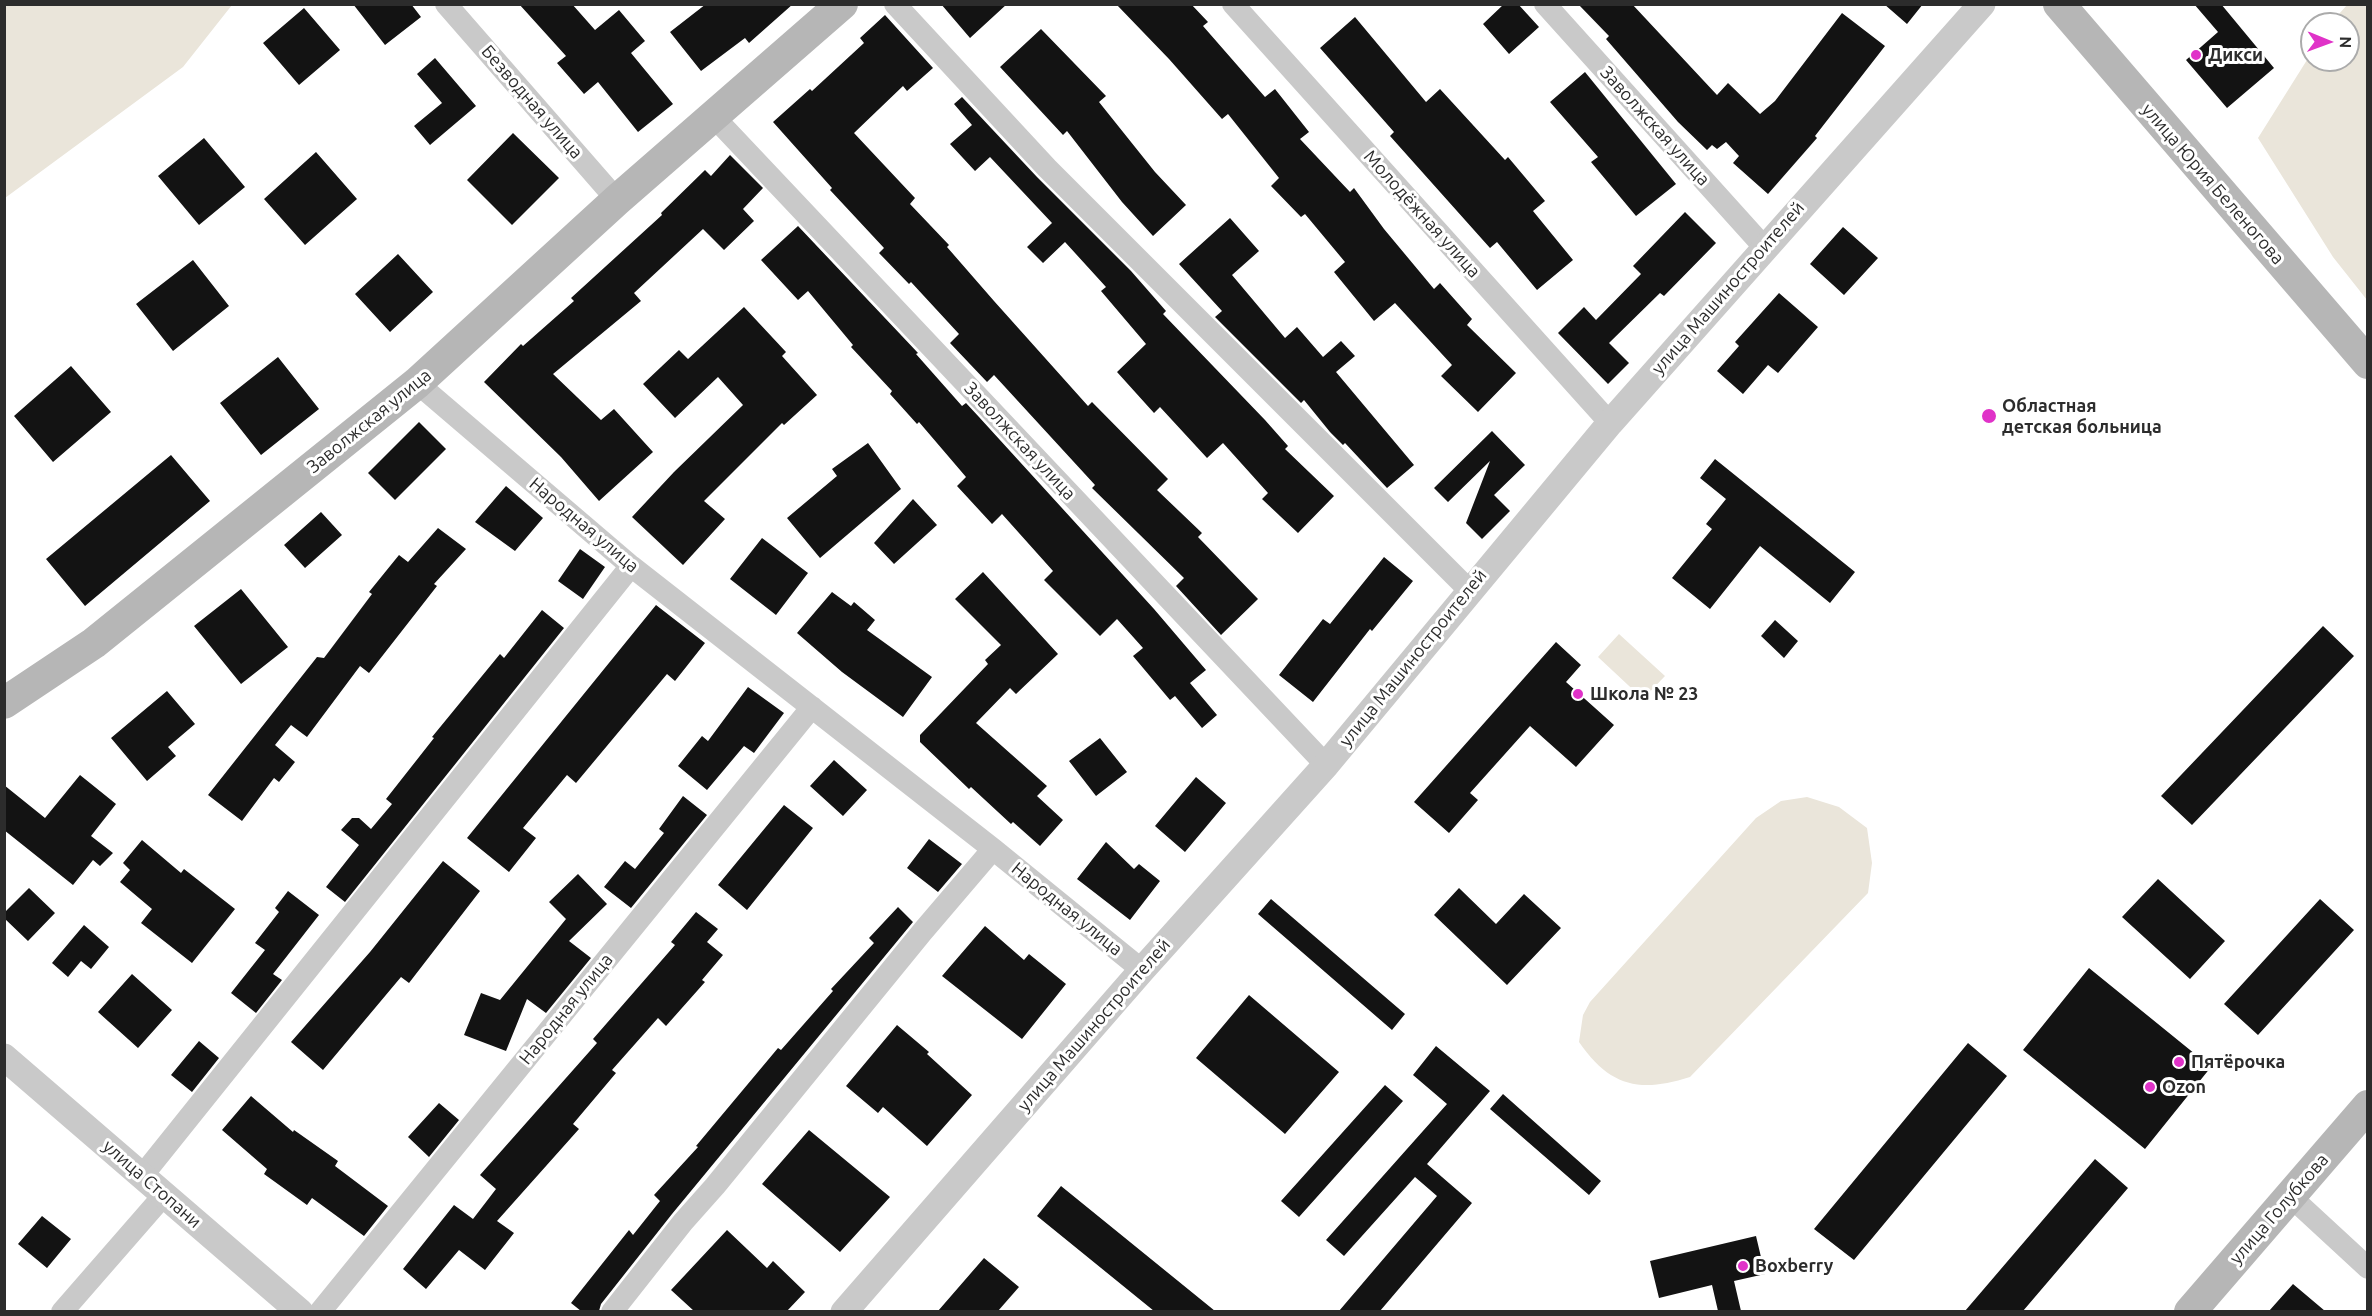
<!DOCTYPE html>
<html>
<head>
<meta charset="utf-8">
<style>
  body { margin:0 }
  #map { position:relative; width:2372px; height:1316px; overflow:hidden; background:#fff; font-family:Ubuntu,sans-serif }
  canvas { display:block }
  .frame { position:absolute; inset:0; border:6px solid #2c2c2c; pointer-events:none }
  .north { position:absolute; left:2300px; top:12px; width:60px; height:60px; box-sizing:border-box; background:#fff; border:2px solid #ababab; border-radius:50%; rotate:91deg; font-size:16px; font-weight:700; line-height:24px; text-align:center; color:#2c2c2c }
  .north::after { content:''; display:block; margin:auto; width:21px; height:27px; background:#e032c8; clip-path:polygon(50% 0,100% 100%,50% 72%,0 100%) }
</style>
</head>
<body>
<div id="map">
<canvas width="2372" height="1316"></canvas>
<div class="frame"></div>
<div class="north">N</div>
</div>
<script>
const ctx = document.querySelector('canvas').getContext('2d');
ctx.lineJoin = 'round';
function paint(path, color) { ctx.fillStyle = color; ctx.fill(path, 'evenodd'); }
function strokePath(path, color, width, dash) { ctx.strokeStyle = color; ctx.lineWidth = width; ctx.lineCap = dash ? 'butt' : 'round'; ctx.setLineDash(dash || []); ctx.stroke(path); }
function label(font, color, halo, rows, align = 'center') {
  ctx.font = font + ' Ubuntu,sans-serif'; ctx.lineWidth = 6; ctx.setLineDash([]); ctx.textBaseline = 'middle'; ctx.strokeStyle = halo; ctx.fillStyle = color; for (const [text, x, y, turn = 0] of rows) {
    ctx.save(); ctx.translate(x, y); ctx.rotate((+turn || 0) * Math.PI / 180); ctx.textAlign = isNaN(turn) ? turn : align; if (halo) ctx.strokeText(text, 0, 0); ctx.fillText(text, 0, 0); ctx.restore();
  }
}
const green = new Path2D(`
  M5 4H232V5L183 67 5 198Z
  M2347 5H2367V300L2333 257 2258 138 2312 52V60H2348V24H2330Z
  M1619 634 1665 676 1643 699 1598 657Z
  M1807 797 1839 807 1867 828 1872 863 1868 893 1690 1077C1640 1093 1610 1087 1579 1042L1583 1015 1590 1002 1756 818 1781 801Z`);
const building = new Path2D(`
  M353 4H411L421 17 385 45Z
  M519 4H572L595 30 619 10 645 41 631 53 673 104 638 132 598 82 584 94 557 63 566 56Z
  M706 4H793L749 43 745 38 701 71 670 32Z
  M941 4H1007L970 38Z
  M1116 4H1191L1208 22 1203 26 1265 97 1275 89 1309 132 1300 139 1350 192 1354 188 1384 229 1434 289 1440 283 1472 319 1467 325 1516 373 1478 412 1441 376 1452 365 1395 303 1374 321 1334 272 1345 262 1305 214 1301 217 1271 186 1279 178 1228 114 1222 119 1169 59Z
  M1504 4H1518L1539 27 1509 54 1483 24Z
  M1578 4H1632L1717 95 1728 83 1760 114 1775 101 1842 13 1885 46 1815 136 1817 138 1768 194 1733 163 1739 156 1726 142 1717 149 1712 145 1707 150 1678 122 1606 39 1609 36Z
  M1884 4H1923L1907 24Z
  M2194 4H2221L2274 68 2227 108 2186 60 2218 32Z
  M304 8 340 50 299 85 263 43Z
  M885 15 933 68 907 91 903 86 854 133 915 198 910 204 949 245 947 247 994 301 1088 406 1092 402 1168 479 1157 490 1202 533 1198 537 1258 599 1221 635 1176 586 1184 578 1092 488 1095 485 994 375 987 382 950 343 959 334 911 282 909 284 879 253 884 248 830 190 832 188 773 122 810 89 812 91 864 43 860 38Z
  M1355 17 1426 102 1440 89 1505 160 1508 157 1545 201 1533 211 1573 260 1537 290 1497 242 1490 248 1390 136 1394 132 1320 48Z
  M1041 29 1106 96 1099 102 1155 172 1186 205 1153 236 1122 202 1067 131 1063 135 1000 67Z
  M435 58 476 106 430 145 414 126 442 103 417 74Z
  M1585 72 1676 184 1636 216 1591 162 1598 157 1550 102Z
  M962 97 1037 177 1131 271 1166 311 1163 314 1265 420 1288 446 1285 449 1334 496 1298 533 1262 499 1268 493 1223 443 1207 458 1160 407 1154 413 1117 372 1146 344 1101 291 1106 287 1065 242 1043 263 1027 247 1052 223 990 157 975 171 950 144 972 125 954 104Z
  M513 133 559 178 512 225 467 180Z
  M204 138 245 187 199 225 158 176Z
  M316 152 357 199 305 245 264 199Z
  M730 155 763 188 743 209 754 221 724 250 703 229 634 293 641 301 553 374 601 420 614 409 653 452 599 501 561 457 484 382 521 344 523 346 574 301 571 298 662 215 661 213 705 170 711 176Z
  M1685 212 1716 243 1664 296 1660 293 1609 343 1629 363 1608 384 1558 333 1584 307 1596 320 1641 274 1633 266Z
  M1230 218 1259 251 1232 275 1285 338 1297 327 1323 357 1341 341 1355 356 1336 372 1414 465 1387 488 1345 443 1343 445 1330 432 1304 400 1301 403 1215 317 1222 311 1179 264Z
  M798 226 918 353 916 354 962 406 966 403 979 417 1154 609 1206 670 1190 683 1217 715 1202 728 1175 696 1170 700 1133 656 1143 648 1117 619 1100 636 1044 580 1053 571 1002 514 992 524 957 486 966 477 919 422 917 424 890 394 892 391 851 347 853 345 808 291 798 300 761 260Z
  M1843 227 1878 258 1844 295 1810 264Z
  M398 254 433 292 390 332 355 294Z
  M193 260 229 306 173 351 136 304Z
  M1779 293 1818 327 1778 373 1768 365 1743 394 1717 371 1739 346 1735 342Z
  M744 307 786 352 782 356 817 395 784 425 782 423 704 501 725 519 683 565 632 517 674 472 743 405 718 377 675 418 643 384 679 350 688 359Z
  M278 357 319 409 261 455 220 403Z
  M71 366 111 412 53 462 14 416Z
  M419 422 446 449 395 500 368 473Z
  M1492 431 1525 465 1494 495 1510 511 1482 539 1466 523 1490 461 1448 502 1434 488Z
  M868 443 901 489 820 558 787 518 837 476 832 469Z
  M171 455 210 501 85 606 46 559Z
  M1715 459 1855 572 1830 603 1760 546 1710 609 1672 578 1712 529 1706 524 1726 499 1700 478Z
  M506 486 543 518 515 551 475 522Z
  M913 499 937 525 894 564 874 543Z
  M321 512 342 535 305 568 284 545Z
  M438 528 466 549 434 584 437 586 369 673 360 666 307 737 291 725 275 745 295 762 279 782 274 778 242 821 208 795 317 657 324 658 372 594 369 592 399 555 408 562Z
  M762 538 808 573 776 615 730 579Z
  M580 549 605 567 583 599 558 581Z
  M1384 557 1413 581 1372 631 1370 629 1313 702 1279 675 1323 619 1330 624Z
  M983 572 1058 654 1016 694 1010 688 976 723 1047 786 1037 796 1063 820 1040 846 1013 822 1011 824 971 787 969 789 920 742V735L988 664 985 660 1001 645 955 599Z
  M241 589 288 647 241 684 194 626Z
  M832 592 851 606 854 602 875 620 867 630 932 677 903 717 842 672 797 633Z
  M656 605 705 643 675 681 667 674 576 783 567 775 523 828 536 838 509 872 467 838Z
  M542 610 564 628 345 902 326 887 359 845 341 830 352 818H359L371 829 392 804 386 799 434 738 432 737 500 654 504 658Z
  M1775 620 1798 641 1784 658 1761 636Z
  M2323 626 2354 656 2192 825 2161 796Z
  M1556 642 1581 665 1566 682 1614 725 1576 767 1530 726 1470 793 1478 800 1449 833 1414 802Z
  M748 687 784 713 754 753 744 746 707 790 678 766 702 736 708 741Z
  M167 691 195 724 168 747 176 756 147 781 111 738Z
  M1100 738 1127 772 1096 796 1069 761Z
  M834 760 867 790 843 816 810 786Z
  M80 775 116 804 91 836 113 853 100 866 93 860 73 885 4 830V785L45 818Z
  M1196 777 1226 803 1185 852 1155 826Z
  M683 796 707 815 631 908 604 887 625 861 635 869 664 833 659 829Z
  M784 805 813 828 747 910 718 885Z
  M929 839 962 864 938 892 907 868Z
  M142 840 181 873 184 869 235 909 192 963 141 923 152 909 120 882 130 870 123 863Z
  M1106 842 1134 869 1139 864 1160 881 1130 920 1077 879Z
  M443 861 480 891 409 983 401 977 323 1070 291 1042 370 952Z
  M578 874 607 904 569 941 591 958 546 1013 527 999 506 1051 464 1035 481 993 500 1000 566 919 549 902Z
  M2158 879 2225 941 2190 979 2122 917Z
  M29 888 55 913 28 941 4 918V913Z
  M1459 888 1496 924 1524 894 1561 928 1507 985 1434 915Z
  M288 891 319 915 273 974 282 980 256 1013 231 993 265 950 255 943 279 912 275 908Z
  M1271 899 1405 1014 1392 1030 1258 914Z
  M2320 899 2354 930 2258 1035 2224 1004Z
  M898 907 913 922 672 1214 601 1304 599 1311H581L571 1303 629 1230 633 1235 660 1201 654 1195 698 1147 696 1146 778 1048 781 1050 833 991 831 989 874 943 869 938Z
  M696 912 718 929 707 942 723 955 702 980 705 982 666 1026 658 1018 612 1070 616 1073 573 1124 579 1129 497 1221 514 1233 485 1270 459 1250 426 1289 403 1269 454 1205 473 1219 496 1189 480 1175 597 1043 593 1039 675 945 671 942Z
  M84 925 109 947 91 969 81 961 68 977 52 963Z
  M985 926 1024 960 1029 954 1066 984 1022 1039 942 976Z
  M2089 968 2211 1067 2145 1149 2023 1050Z
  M132 974 172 1010 138 1048 98 1012Z
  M1249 995 1339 1072 1285 1134 1196 1058Z
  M897 1025 929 1052 927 1054 972 1095 927 1146 883 1107 878 1113 846 1086Z
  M199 1041 219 1058 192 1092 171 1075Z
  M1968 1043 2007 1076 1854 1260 1814 1229Z
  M1436 1046 1490 1091 1427 1164 1472 1203 1380 1311H1339L1437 1196 1415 1177 1344 1256 1326 1240 1447 1104 1413 1075Z
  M1385 1085 1403 1101 1299 1217 1281 1201Z
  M1503 1094 1601 1181 1589 1195 1490 1109Z
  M251 1096 293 1132 294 1130 338 1161 335 1166 388 1206 364 1236 312 1198 307 1205 264 1174 267 1169 222 1130Z
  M439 1103 459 1120 429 1157 408 1137Z
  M809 1130 890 1197 840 1252 762 1184Z
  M2095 1159 2128 1188 2023 1311H1965Z
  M1061 1186 1215 1311H1154L1037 1216Z
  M42 1216 71 1239 47 1268 18 1244Z
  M727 1230 767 1268 773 1261 805 1292 787 1311H694L671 1290Z
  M1756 1236 1765 1274 1734 1281 1741 1311H1718L1712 1285 1659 1298 1650 1261Z
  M984 1258 1019 1287 998 1311H938Z
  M2293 1284 2325 1311H2269Z`);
const minor = new Path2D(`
  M446 4 617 200
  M895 4 1047 168 1469 590
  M1233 4 1610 423
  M1545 4 1764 247
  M714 117 1326 765
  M417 383 631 566 993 849 1142 970
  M142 1176 631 566
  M2290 1196 2368 1268
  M62 1312 164 1195
  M320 1312 812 707
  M612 1312 683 1222 715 1186 923 931 993 849`);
const tertiary = new Path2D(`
  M4 1057 300 1312
  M844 1312 1142 970 1326 765 1610 423 1982 4`);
const secondary = new Path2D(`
  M2059 4 2368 363
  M4 703 94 643 417 383 617 200 842 4
  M2190 1312 2368 1106`);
const markers = [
  [2196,55,6,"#e032c8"],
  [1989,416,8,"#e032c8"],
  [1578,694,6,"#e032c8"],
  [2179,1062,6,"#e032c8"],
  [2150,1087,6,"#e032c8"],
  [1743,1266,6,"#e032c8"]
];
const poiNames = [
  ["Дикси",2208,55],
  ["Областная",2002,406],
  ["детская больница",2002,427],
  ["Школа № 23",1590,694],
  ["Пятёрочка",2191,1062],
  ["Ozon",2162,1087],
  ["Boxberry",1755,1266]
];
const streetNames = [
  ["Безводная улица",532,102,49],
  ["Заволжская улица",1655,126,48],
  ["улица Юрия Беленогова",2213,184,49],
  ["Молодёжная улица",1422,214,48],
  ["улица Машиностроителей",1728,288,-49],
  ["Заволжская улица",369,421,-39],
  ["Заволжская улица",1020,441,47],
  ["Народная улица",584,525,40],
  ["улица Машиностроителей",1413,658,-51],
  ["Народная улица",1067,909,39],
  ["Народная улица",566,1009,-51],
  ["улица Машиностроителей",1094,1025,-49],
  ["улица Стопани",152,1184,41],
  ["улица Голубкова",2279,1209,-49]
];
paint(green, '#eae5da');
paint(building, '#131313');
strokePath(minor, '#c9c9c9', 22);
strokePath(tertiary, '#c9c9c9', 27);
strokePath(secondary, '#b6b6b6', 32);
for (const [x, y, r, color] of markers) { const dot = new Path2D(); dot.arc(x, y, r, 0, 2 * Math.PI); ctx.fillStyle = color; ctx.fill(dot); strokePath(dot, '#fff', 2); }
label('bold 18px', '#2c2c2c', '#fff', poiNames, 'left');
label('18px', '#2c2c2c', '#fff', streetNames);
</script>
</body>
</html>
